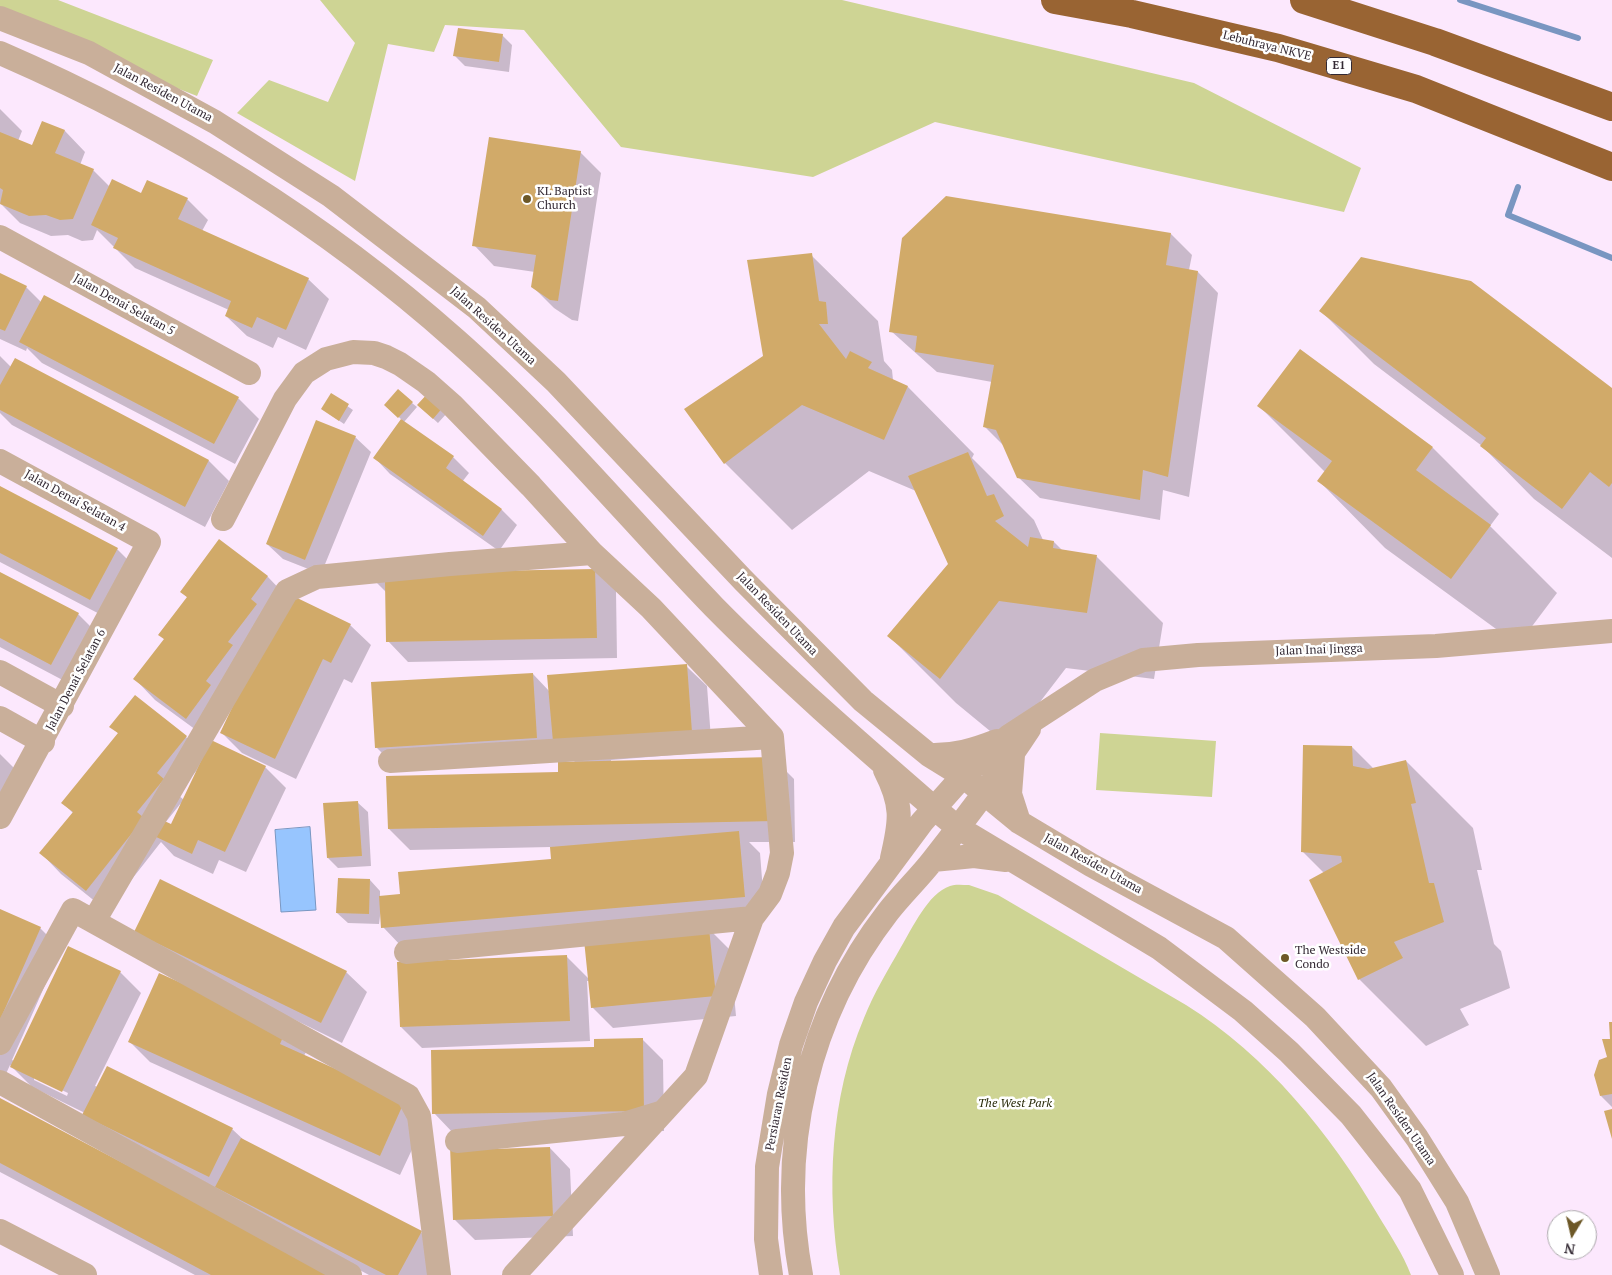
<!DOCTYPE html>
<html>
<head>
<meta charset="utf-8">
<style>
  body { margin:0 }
  #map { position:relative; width:1612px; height:1275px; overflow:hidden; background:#fce8fd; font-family:"PT Serif",serif }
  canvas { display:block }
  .north { position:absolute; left:1547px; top:1210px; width:50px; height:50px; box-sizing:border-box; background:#fff; border:1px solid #ada9ad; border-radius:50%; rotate:189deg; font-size:14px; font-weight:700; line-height:20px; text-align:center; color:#332933 }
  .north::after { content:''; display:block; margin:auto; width:18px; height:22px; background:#6d5827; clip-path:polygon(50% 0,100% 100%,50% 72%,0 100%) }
</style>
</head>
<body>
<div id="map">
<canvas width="1612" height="1275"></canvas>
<div class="north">N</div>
</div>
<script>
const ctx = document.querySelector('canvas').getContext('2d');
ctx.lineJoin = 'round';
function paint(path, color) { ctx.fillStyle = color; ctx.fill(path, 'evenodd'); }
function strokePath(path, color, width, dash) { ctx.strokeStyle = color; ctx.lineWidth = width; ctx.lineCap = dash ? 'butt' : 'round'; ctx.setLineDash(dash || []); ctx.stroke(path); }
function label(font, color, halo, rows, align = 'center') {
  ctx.font = font + ' "PT Serif",serif'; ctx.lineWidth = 5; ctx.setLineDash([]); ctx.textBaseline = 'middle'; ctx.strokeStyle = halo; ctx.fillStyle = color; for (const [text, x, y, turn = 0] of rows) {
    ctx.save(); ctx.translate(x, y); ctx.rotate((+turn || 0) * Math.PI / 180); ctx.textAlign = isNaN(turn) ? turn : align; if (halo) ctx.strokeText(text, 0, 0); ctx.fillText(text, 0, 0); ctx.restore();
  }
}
const green = new Path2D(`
  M0 0H58L213 60 197 96 0 19Z
  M320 0H842L1194 83 1361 168 1344 212 935 122 813 177 621 147 524 30 445 25 434 52 388 44 355 181 237 113 269 80 328 102 355 43Z
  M1100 733 1216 741 1212 797 1096 790Z
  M969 885 998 895 1186 1005C1267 1056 1330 1133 1378 1215 1390 1235 1403 1254 1411 1275H840C826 1190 830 1098 864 1018 874 993 888 970 901 947 912 929 928 893 950 886 955 884 963 885 969 885Z`);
const water = new Path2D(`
  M310 827 316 910 281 912 275 830Z`);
const shadow = new Path2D(`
  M502 35 512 45 509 72 465 66 455 56Z
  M0 109 22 131 18 141 33 147 43 122 65 131 85 152 80 165 93 170 110 187 142 194 187 199 208 220 202 231 308 279 329 299 306 350 278 337 273 348 247 336 226 316 229 310 135 268 97 230 93 240 82 241 68 235 51 236 20 223 0 203Z
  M580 152 601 173 578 321 572 320 554 308 533 287 535 272 494 266 474 245Z
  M946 197 1171 234 1192 255 1189 270 1198 272 1218 293 1189 497 1163 490 1160 520 1040 498 1018 477 1006 448 985 427 992 382 937 372 891 331Z
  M811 255 878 321 884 361 892 370 893 380 908 387 974 454 972 458 1034 520 1043 540 1054 542 1062 550 1096 556 1163 623 1154 679 1066 668 1007 745 956 703 889 636 950 564 916 491 869 471 792 530 725 463 686 409 764 356Z
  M0 275 26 287 42 303 238 398 259 419 235 464 42 363 27 348 26 351 0 339Z
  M1321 311 1612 390V558L1534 499 1482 446 1374 364Z
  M0 356 11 367 15 359 209 461 229 481 205 527 12 425 0 413Z
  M331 395 353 410 344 424 322 409Z
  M412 403 417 407 404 422 453 457 469 473 462 482 502 510 517 525 499 551 390 474 375 458 402 420 386 405Z
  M418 405 448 412 438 423Z
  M1259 406 1433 448 1499 514 1490 526 1557 593 1518 645 1385 548 1319 481 1325 472Z
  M355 437 371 452 321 574 283 559 267 544Z
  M0 488 117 549 138 570 111 620 0 562Z
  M220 541 268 577 288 598 350 625 371 645 352 683 344 679 296 779 242 753 221 732 250 673 207 738 155 700 135 679 165 640 159 634 188 598 181 592Z
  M595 571 616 591 617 658 408 662 388 641 387 593 376 582Z
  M0 573 78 614 99 635 72 685 0 647Z
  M686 666 707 686 712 752 611 760V762L773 758 794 779 795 842H749L760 853 765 917 403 948 383 927 381 908 379 924 348 923 337 913 370 880 380 891V897L401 895 553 860 551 847 410 850 389 829 559 773 575 762 557 744 397 768 376 747 533 674 550 692Z
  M111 727 186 737 205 756 265 767 286 788 246 872 219 860 213 874 174 856 161 842 107 911 61 874 41 853 73 813 63 803 119 734ZM198 769 184 800 177 794ZM181 803 172 826 165 823Z
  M1352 747 1374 769 1406 761 1473 828 1482 870H1477L1494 944 1501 951 1510 988 1460 1009 1469 1025 1426 1046 1359 979 1324 873 1302 851Z
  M0 754 22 776 0 818Z
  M357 802 368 812 371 866 338 868 328 858Z
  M0 911 40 928 61 949 12 1060 14 1061 120 972 141 993 95 1086 232 1129 246 1142 421 1232 441 1252 430 1275H369L105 1135 85 1113 32 1087 10 1065 0 1087ZM34 1077 68 1093 67 1096 34 1080Z
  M709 929 730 950 736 1016 613 1028 592 1007 590 981H587L590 1041 422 1048 401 1027 566 956 589 979Z
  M136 932 346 972 367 992 342 1043 157 952Z
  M160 974 306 1052 304 1056 404 1101 425 1122 400 1175 150 1062 129 1041Z
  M1612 1023V1107L1601 1096 1612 1040Z
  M642 1039 663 1060 664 1131 454 1134 434 1113 595 1049Z
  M0 1099 332 1275H195L0 1172Z
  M550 1148 570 1169 573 1236 475 1240 454 1219 497 1150Z`);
const stream = new Path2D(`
  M1460 0 1578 38
  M1518 187 1508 215 1612 258`);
const building = new Path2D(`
  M458 28 503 34 499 62 453 56Z
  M42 121 65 130 55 153 94 169 73 219 60 220 46 215 29 216 0 204 3 190 0 188V132L32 145Z
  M489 137 581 151 558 301 550 300 531 287 536 255 472 246Z
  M112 179 141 193 147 180 188 198 178 219 309 278 286 330 257 317 252 328 225 316 231 301 113 248 118 238 91 225Z
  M946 196 1171 233 1166 265 1198 271 1168 477 1143 470 1140 500 1017 478 996 430 983 427 994 365 915 352 917 336 889 332 902 238Z
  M812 253 819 301 826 302 828 324H819L846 359 850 351 872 362 868 368 908 386 884 440 802 405 724 464 684 409 763 356 747 260Z
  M1361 257 1471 281 1612 388V483L1609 487 1590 472 1562 509 1480 446 1486 438 1319 311Z
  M0 273 27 286 5 331 0 329Z
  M44 295 239 397 214 444 19 342Z
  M1300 349 1433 447 1416 470 1491 525 1451 579 1317 481 1332 461 1257 406Z
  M15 358 209 460 185 507 0 410V385Z
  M398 389 413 402 398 418 384 405Z
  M429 392 444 406 433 419 417 405Z
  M331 393 349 404 339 421 321 409Z
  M401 419 454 456 446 468 502 509 483 536 373 458Z
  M316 420 356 436 305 560 266 544Z
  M968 452 987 496 994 494 1004 516 995 521 1028 547 1030 537 1054 541 1053 548 1097 555 1087 613 999 601 940 679 887 636 948 564 908 476Z
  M0 486 118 548 90 600 0 553Z
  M219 539 268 576 251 599 257 604 228 642 233 645 206 681 211 685 186 719 133 679 164 639 158 635 187 597 180 592Z
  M595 569 597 638 386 642 385 582H375V573Z
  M0 572 79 613 51 665 0 638Z
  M291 595 351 624 331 663 323 659 275 759 220 733 267 634Z
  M687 664 692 732 553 742 547 675Z
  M533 673 537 738 375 748 371 682Z
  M135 695 187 736 157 773 164 779 137 812 144 818 86 891 39 853 73 812 61 803 118 733 109 727Z
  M211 740 266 766 225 852 198 840 192 854 152 835 160 819 171 824Z
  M1303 745 1352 746 1353 766 1368 769 1406 760 1416 803 1411 804 1429 883H1434L1444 922 1394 942 1403 958 1358 980 1309 880 1342 862 1341 856 1301 852Z
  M773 757 775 821 388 829 386 776 558 772V762Z
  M358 801 362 856 327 858 323 803Z
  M739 831 745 897 381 928 379 896 400 894 398 872 551 859 550 847Z
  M338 878 370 879 369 914 336 913Z
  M160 879 347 971 321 1023 134 932Z
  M0 909 41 927 0 1020Z
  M709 928 716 996 591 1008 584 940Z
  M68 946 121 971 62 1092 10 1067Z
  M567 955 570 1021 400 1027 397 962Z
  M159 973 286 1030 280 1044 405 1100 380 1156 128 1042Z
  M1609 1022H1612V1094L1600 1096 1594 1075 1599 1060 1607 1057 1602 1039H1610Z
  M643 1038 644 1111 432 1114 431 1050 594 1047V1039Z
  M107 1066 233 1128 209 1177 82 1115Z
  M0 1098 335 1275H211L0 1163Z
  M1612 1109V1139L1604 1111Z
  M241 1138 422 1231 398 1275H386L215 1187Z
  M493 1145V1149L550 1147 553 1216 453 1220 450 1146Z`);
const minor = new Path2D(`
  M0 18 89 53 215 122 331 196 477 308 556 382 743 580 863 701 929 755 963 776 1019 822 1091 865 1226 938 1315 1017 1381 1088 1417 1138 1457 1202 1488 1275
  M0 53C166 125 321 220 456 340 549 422 628 518 714 607 784 678 859 743 934 808L957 827 1159 948 1243 1011 1289 1052 1351 1115 1410 1190 1452 1275
  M0 237 249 373
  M0 461 149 542 0 817
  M223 519 285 399 304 373 326 359 353 352 374 353 386 357 400 364 426 382 452 405 531 486 592 553 651 608 772 737 782 853 778 873 770 894 752 918 696 1076 514 1275
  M0 672 62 706
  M0 718 43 742
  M929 755C954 756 974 750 997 741
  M1013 755 1010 794 1019 822
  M390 761 772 737
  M885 770C903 805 901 820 892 858
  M933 860 974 856 1006 860
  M94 921 287 591 317 577 450 564 592 553
  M406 952 752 918
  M0 1043 73 910 408 1096 419 1116 439 1275
  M0 1082 350 1275
  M457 1141 624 1124 660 1113
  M0 1231 85 1275
  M771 1275 766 1239 767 1167 779 1094 791 1045 806 1002 825 961 844 927 922 822 963 776 1009 736 1095 680 1143 660 1198 655 1436 646 1612 631
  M801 1275C777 1147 808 1015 888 912 902 894 919 878 933 860 966 818 999 775 1029 729`);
const highway = new Path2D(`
  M1055 0 1132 14 1278 48 1416 89 1612 167
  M1304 0 1435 42 1612 107`);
const markers = [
  [527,199,5,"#6d5827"],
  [1285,958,5,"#6d5827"]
];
const shields = [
  [1339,66,25]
];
const shieldNames = [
  ["E1",1339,66]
];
const streetNames = [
  ["Lebuhraya NKVE",1267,46,14],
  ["Jalan Residen Utama",163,93,28],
  ["Jalan Denai Selatan 5",124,305,29],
  ["Jalan Residen Utama",493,326,42],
  ["Jalan Denai Selatan 4",75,501,29],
  ["Jalan Residen Utama",777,614,46],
  ["Jalan Inai Jingga",1319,650,-2],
  ["Jalan Denai Selatan 6",76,680,-62],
  ["Jalan Residen Utama",1093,864,29],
  ["Persiaran Residen",779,1104,-79],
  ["Jalan Residen Utama",1401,1119,55]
];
const poiNames = [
  ["KL Baptist",537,192],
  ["Church",537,206],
  ["The Westside",1295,951],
  ["Condo",1295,965]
];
const parkNames = [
  ["The West Park",1015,1104]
];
paint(green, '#ced494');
paint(water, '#97c5fe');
strokePath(water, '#7996c1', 1);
paint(shadow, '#0003');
strokePath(stream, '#7996c1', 6);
paint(building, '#d1aa69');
strokePath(minor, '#c9af9a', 24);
strokePath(highway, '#996433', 28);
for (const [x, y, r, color] of markers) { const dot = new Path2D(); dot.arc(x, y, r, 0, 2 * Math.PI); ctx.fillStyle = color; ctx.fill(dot); strokePath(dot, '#fff', 2); }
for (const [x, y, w] of shields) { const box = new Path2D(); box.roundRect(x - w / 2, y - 8.5, w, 17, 4); ctx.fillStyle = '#fff'; ctx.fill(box); strokePath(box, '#332933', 1); }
label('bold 11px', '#332933', null, shieldNames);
label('12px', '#332933', '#fff', streetNames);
label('12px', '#332933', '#fff', poiNames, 'left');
label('italic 12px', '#2a2c0b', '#fff', parkNames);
</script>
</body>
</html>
